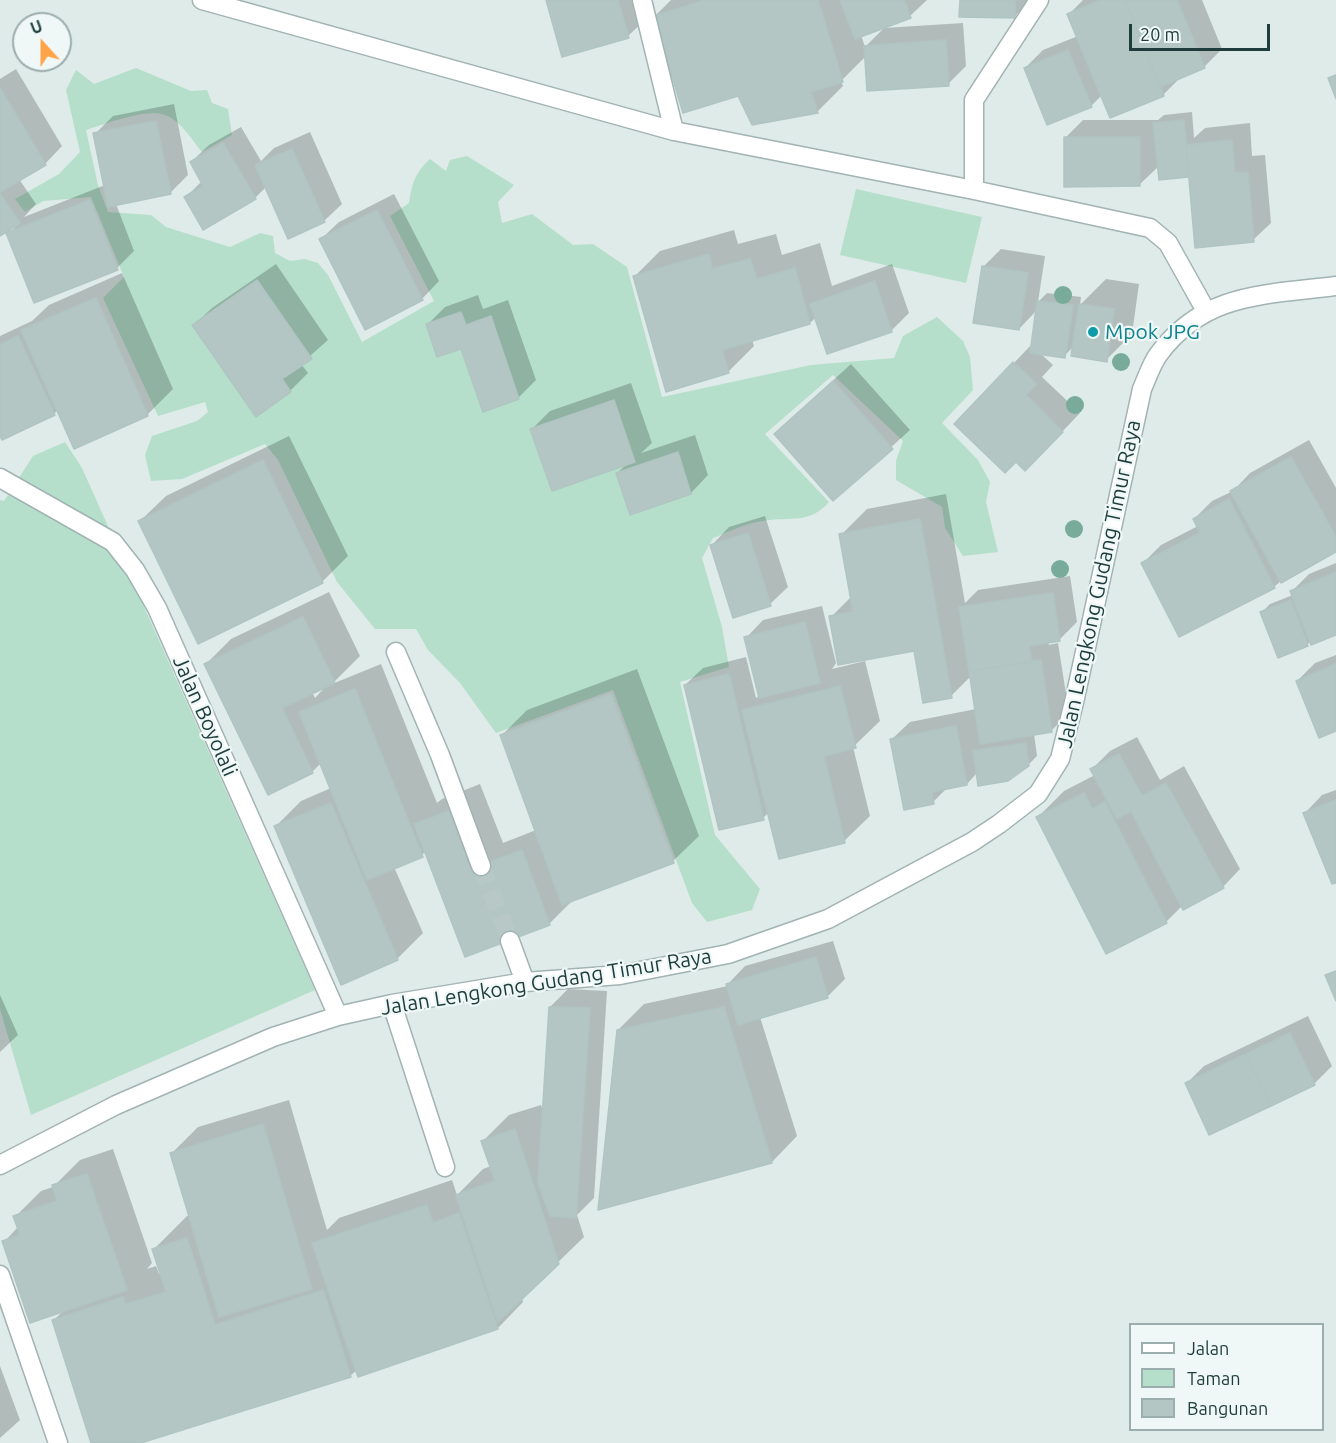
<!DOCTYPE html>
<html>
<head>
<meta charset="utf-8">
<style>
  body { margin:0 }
  #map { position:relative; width:1336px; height:1443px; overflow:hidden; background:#deebe9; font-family:Ubuntu,sans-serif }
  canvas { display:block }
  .legend { position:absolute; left:1129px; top:1323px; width:195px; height:108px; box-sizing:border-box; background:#eff8f6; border:2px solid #9badac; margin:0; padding:8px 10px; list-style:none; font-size:18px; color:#1e3d3c }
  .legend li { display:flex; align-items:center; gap:12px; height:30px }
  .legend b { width:30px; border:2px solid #9badac }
  .north { position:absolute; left:12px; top:12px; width:60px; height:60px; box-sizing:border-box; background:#eff8f6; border:2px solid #9badac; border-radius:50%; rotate:339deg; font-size:16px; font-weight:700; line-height:24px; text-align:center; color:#1e3d3c }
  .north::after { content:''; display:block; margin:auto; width:21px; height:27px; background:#ffa349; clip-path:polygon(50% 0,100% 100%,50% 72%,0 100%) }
  .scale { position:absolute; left:1129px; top:24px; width:141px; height:27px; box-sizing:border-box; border:3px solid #1e3d3c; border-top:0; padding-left:8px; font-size:18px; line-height:21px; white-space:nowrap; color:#1e3d3c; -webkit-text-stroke:4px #eff8f6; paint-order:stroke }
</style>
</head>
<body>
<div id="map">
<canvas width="1336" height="1443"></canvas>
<ul class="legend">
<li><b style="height:8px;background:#fff"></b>Jalan</li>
<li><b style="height:16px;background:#b5dfcb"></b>Taman</li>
<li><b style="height:16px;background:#b3c6c3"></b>Bangunan</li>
</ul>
<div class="north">U</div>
<div class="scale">20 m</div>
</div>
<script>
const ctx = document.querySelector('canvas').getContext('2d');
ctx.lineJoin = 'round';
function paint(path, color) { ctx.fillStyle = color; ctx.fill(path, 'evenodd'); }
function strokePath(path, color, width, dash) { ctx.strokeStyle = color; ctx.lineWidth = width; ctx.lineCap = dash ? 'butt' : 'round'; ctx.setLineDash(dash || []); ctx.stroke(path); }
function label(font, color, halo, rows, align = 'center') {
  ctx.font = font + ' Ubuntu,sans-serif'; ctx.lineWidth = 4.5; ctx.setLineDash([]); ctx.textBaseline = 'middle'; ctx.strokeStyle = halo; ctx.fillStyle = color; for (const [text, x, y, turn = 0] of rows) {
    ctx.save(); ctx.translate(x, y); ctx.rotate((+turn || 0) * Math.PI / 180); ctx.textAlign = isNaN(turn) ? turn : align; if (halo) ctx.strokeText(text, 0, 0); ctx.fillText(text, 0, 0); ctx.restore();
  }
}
const green = new Path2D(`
  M136 68 191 91 207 90 212 103 228 109 232 135 202 152C192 140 181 121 165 115 147 108 105 124 86 130L98 185 108 212 151 215 166 227 230 247 260 233 273 236 275 253 290 261 305 259 318 263 328 275 362 342 434 301 390 216 409 203C412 183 415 173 430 159L446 171 450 160 467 156 514 185 498 202 502 223 532 214 573 245 593 244 627 267 662 397 811 365 894 358 903 336 937 317 963 341 970 357 973 390 942 423 978 460 990 482 986 502 998 552 963 556 945 528 942 507 896 480V461L903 441 833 375 765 434 829 502C809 525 790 516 763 521 746 523 729 532 713 538L702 558 722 627 729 667 680 682 715 835 760 889 752 910 707 922 692 903 613 690 496 733 460 683 428 650 416 629H375L337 582 278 460 265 444 182 479 151 481 145 455 152 436 197 421 208 412 205 402 158 416 103 298 124 277 91 197 43 201 25 212 15 199 59 174 80 152 66 90 76 70 94 84Z
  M856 189 982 217 966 283 840 255Z
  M65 442 82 468 315 990 31 1115 0 1009V500L4 501 33 456Z`);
const shadow = new Path2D(`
  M548 0H640L646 19 628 36Z
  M671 0H927L910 16 861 35 865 47 884 28 963 23 966 66 948 84 866 56 841 81 843 86 817 112 739 94 655 16Z
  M961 0H1031L1015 16Z
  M1083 0H1202L1222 49 1204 67 1181 77 1163 95H1102L1091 106 1025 68 1043 50 1078 36 1069 14Z
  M16 69 62 146 45 164 19 179 36 204 24 217 105 185 95 134 113 116 174 104 188 175 170 193 116 204 134 251 117 268 8 234 16 226 15 225 0 235V79Z
  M1192 112 1194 138 1205 128 1250 123 1252 156 1265 155 1271 223 1253 240 1190 176 1159 166 1139 185 1065 138 1083 120H1158L1164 115Z
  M241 127 261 161 274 148 310 132 342 204 324 221 266 187 255 198 186 197 202 181 191 162 209 145Z
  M394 194 439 281 422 299 321 239 339 222Z
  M734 230 738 244 776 234 782 255 820 243 832 286 892 264 909 313 891 331 816 317 810 323 752 340 754 346 728 372 634 277 660 251Z
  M1001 249 1045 256 1038 302 1047 293 1081 297 1080 305 1106 279 1139 284 1132 334 1106 360 1074 346 1064 356 1040 353 1053 365 1042 377 1080 413 1043 452 1016 460 956 424 1032 344 1037 310 1019 329 983 267Z
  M276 264 328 340 301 364 308 373 290 391 194 325 212 308Z
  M122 273 173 389 147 415 58 410 54 414 0 432V336L32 321 49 305Z
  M478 295 483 309 508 300 536 380 518 398 462 347 428 324 445 307Z
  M851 364 910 430 834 499 793 417Z
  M631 383 652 443 641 453 695 435 708 475 691 493 617 473 628 463 532 429 550 411Z
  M289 436 348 556 322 582 140 521 166 496Z
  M1309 440 1336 488V550L1282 580 1274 587 1143 563 1161 545 1198 526 1194 519 1212 501 1233 491 1250 473Z
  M946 494 965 603 978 590 1070 576 1077 622 1059 640 1048 642 1049 645 1058 643 1069 713 1051 731 1034 734 1037 756 1028 765 977 773 967 784 948 787 933 802 892 739 910 722 976 709 971 676 951 696 915 649 836 663 832 669 865 661 880 721 853 747 870 816 844 841 769 812 763 818 685 685 703 668 746 657 756 698 760 695 746 638 763 620 822 606 836 663 839 662 831 617 852 596 841 535 867 509Z
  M765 516 788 587 770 604 712 545 729 527Z
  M1336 563V633L1311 641 1307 645 1262 612 1270 604 1293 595 1291 592 1309 574Z
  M329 592 360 656 332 684 381 664 437 803 442 799 480 784 503 843 536 830 501 736 527 710 637 669 699 836 673 861 575 898 549 924 426 851 422 855 394 867 423 933 397 959 275 827 301 801 331 788 321 763 312 772 206 664 231 639ZM327 685 315 698 312 692Z
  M1336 655V730L1297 681 1315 663Z
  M1137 737 1160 780 1184 766 1240 869 1223 887 1183 905 1166 922 1038 817 1064 791 1095 775 1092 769 1110 751Z
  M1336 790V881L1305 813 1322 795Z
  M833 941 845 979 827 997 760 1017 797 1136 772 1162 618 1030 644 1004 728 986V984L745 966Z
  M568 989 607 991 594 1198 577 1215 584 1237 522 1297 523 1302 498 1328 357 1370 350 1376 136 1443H93L54 1320 64 1310 4 1242 18 1227 15 1217 41 1191 53 1187 80 1160 113 1149 152 1263 147 1269 156 1266 159 1274 162 1273 154 1249 187 1216 191 1215 172 1153 198 1127 289 1100 327 1230 339 1218 452 1180 457 1195 483 1169 491 1166 483 1141 509 1115 541 1105 544 1113 550 1007Z
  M0 995 18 1035 0 1052Z
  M1308 1016 1332 1066 1314 1084 1187 1083 1204 1066Z
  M0 1366 20 1420 0 1438Z`);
const building = new Path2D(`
  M546 0H618L629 38 562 57Z
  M705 0H818L843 82 811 92 818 113 752 125 738 96 683 113 654 16Z
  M840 0H904L911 18 855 39Z
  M960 0H1015V18L959 17Z
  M1101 0H1125L1164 96 1110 118 1067 14Z
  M1125 0H1177L1205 68 1160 87Z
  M946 40 949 86 867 91 864 46Z
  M1068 50 1092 107 1047 125 1024 68Z
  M1336 75V99L1328 78Z
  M0 88 46 165 0 192Z
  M1184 120 1189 177 1159 180 1153 123Z
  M156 121 171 194 108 207 93 133Z
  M1064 137H1140V186L1064 187Z
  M1232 140 1235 173 1248 172 1254 242 1195 248 1186 145Z
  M223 143 256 199 203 230 184 197 203 186 190 162Z
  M292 149 325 222 288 239 255 165Z
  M1 195 20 223 0 236V196Z
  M90 200 118 270 34 303 6 233Z
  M377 210 423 300 365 330 319 239Z
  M709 254 712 269 750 259 757 279 795 268 810 324 722 350 729 373 666 392 633 276Z
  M982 266 1028 273 1019 330 973 323Z
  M257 280 312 359 282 379 291 392 256 417 192 325Z
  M875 281 892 332 827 354 810 304Z
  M96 298 148 416 74 449 21 330Z
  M1037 301 1073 305 1065 358 1030 353Z
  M1079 304 1114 309 1107 362 1071 356Z
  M461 312 466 325 491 316 519 399 483 412 461 349 437 357 426 324Z
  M18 336 55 415 2 440 0 436V345Z
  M1013 362 1037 384 1026 395 1063 432 1025 471 1016 462 1005 473 954 424Z
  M833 381 893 449 833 501 774 434Z
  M614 400 635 462 552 491 530 429Z
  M678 452 691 494 630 515 616 473Z
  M1291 457 1336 537V552L1281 583 1230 491Z
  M263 460 323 583 198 644 138 521Z
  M1229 499 1275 588 1179 637 1141 563 1200 533 1193 519Z
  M920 519 952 698 923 703 914 651 838 665 829 616 853 612 839 534Z
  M748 533 771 606 733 618 710 545Z
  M1336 572V635L1311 645 1290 591Z
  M1053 593 1060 641 1029 646 1032 662 969 671 959 607Z
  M1291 600 1308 646 1278 658 1260 612Z
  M303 617 335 683 282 708 313 773 268 795 204 664Z
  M805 622 820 683 759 698 744 637Z
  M1041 660 1052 732 980 744 969 671Z
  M1336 664V731L1319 738 1296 681Z
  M729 674 764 820 719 830 684 685Z
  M840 686 856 748 824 756 845 843 779 859 742 710Z
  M355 689 423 857 367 880 299 712Z
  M611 694 674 863 562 905 500 735Z
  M956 726 967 785 932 792 934 804 904 810 890 739Z
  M1026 743 1029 766 1008 781 978 786 973 751Z
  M1119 754 1142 796 1166 783 1224 888 1183 910 1131 811 1117 819 1090 769Z
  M1084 793 1092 809 1105 802 1167 923 1106 954 1036 817Z
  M1336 800V883L1332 884 1303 813Z
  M331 803 398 960 341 985 274 826Z
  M454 809 477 867 522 850 550 925 465 957 414 824Z
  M816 957 828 998 738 1025 726 984Z
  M1336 971V1001L1325 975Z
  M549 1007 590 1008 576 1218 550 1216 538 1182Z
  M724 1007 772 1163 598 1210 617 1030Z
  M1290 1033 1315 1085 1271 1106 1246 1054Z
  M1246 1054 1271 1106 1209 1135 1185 1083Z
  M263 1124 312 1289 219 1317 170 1153Z
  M515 1129 559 1264 498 1322 456 1195 495 1181 481 1141Z
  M87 1174 127 1290 30 1323 2 1241 20 1235 13 1216 57 1201 52 1185Z
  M427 1205 433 1223 459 1213 498 1329 358 1377 312 1243Z
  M187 1238 215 1325 323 1290 351 1377 141 1443H91L52 1320 123 1297 126 1304 166 1292 152 1249Z`);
const minorTunnel = new Path2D(`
  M481 866 510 941`);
const minor = new Path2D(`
  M202 0 674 131 974 190 1150 228 1168 243 1206 311
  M642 0 674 131
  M974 190V100L1039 0
  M0 478 113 542 135 570 157 608 338 1016
  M396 652 440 755 481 866
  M510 941 525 982
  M392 1004 445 1167
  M0 1165 116 1105 273 1037 338 1016 392 1004 525 982 620 975 728 954 828 919 972 842 999 824 1038 794 1060 759 1075 698 1142 389C1147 378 1151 365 1158 355 1204 292 1265 295 1336 286
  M0 1275 58 1443`);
const trees = [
  [1063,295],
  [1121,362],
  [1075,405],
  [1074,529],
  [1060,569]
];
const markers = [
  [1093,332,6,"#0f9aa8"]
];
const cultureNames = [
  ["Mpok JPG",1105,332]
];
const streetNames = [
  ["Jalan Lengkong Gudang Timur Raya",1099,584,-78],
  ["Jalan Boyolali",205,716,66],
  ["Jalan Lengkong Gudang Timur Raya",546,982,-9]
];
paint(green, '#b5dfcb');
paint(shadow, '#0003');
paint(building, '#b3c6c3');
strokePath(building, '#b0c5c2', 1.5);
strokePath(minorTunnel, '#b8c8c6', 18, [18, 9]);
strokePath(minor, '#a1b3b2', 21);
strokePath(minor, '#fff', 18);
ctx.fillStyle = '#78ab9a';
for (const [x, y] of trees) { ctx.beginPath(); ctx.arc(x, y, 9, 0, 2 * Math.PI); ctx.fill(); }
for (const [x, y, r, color] of markers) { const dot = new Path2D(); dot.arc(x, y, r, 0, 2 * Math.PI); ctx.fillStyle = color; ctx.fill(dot); strokePath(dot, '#eff8f6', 2); }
label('21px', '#0d838f', '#eff8f6', cultureNames, 'left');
label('21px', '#1e3d3c', '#eff8f6', streetNames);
</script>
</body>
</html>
